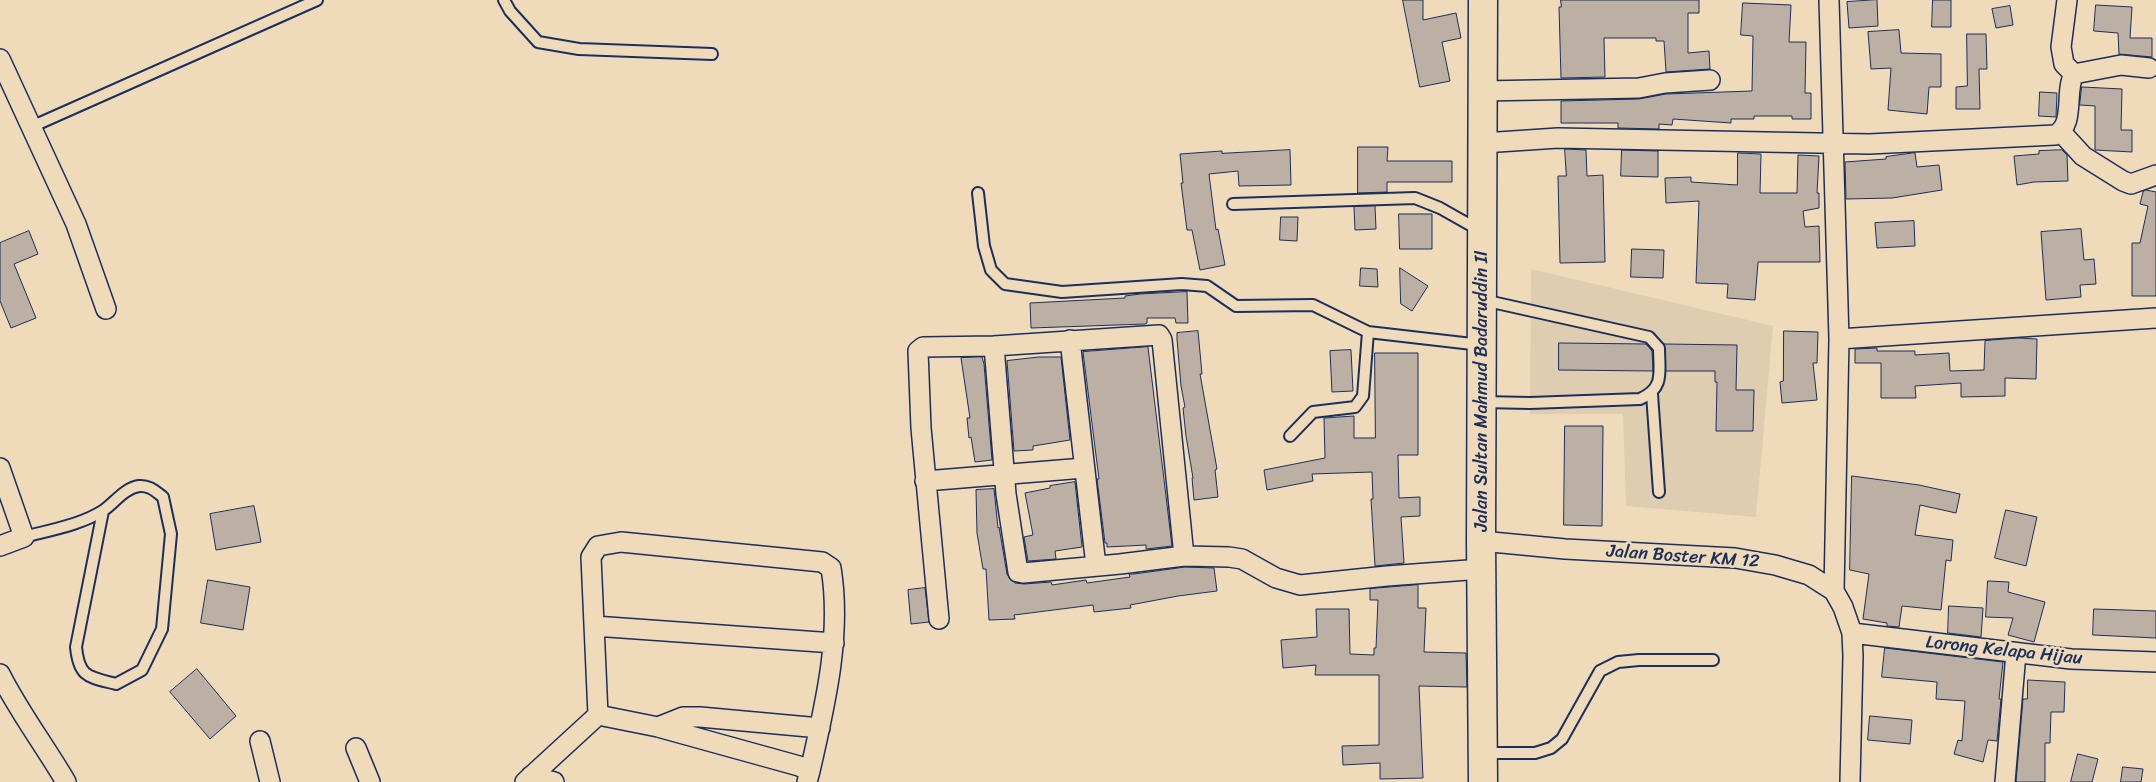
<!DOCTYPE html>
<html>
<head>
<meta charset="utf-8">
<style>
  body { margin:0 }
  canvas { display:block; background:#efdab9 }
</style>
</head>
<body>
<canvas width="2156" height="782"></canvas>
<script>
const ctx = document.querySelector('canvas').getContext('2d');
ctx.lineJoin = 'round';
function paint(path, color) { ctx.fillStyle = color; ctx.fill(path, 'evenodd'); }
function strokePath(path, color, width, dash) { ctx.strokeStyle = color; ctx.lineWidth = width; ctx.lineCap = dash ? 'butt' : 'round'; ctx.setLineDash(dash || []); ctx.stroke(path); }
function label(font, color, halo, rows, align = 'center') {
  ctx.font = font + ' Sriracha,sans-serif'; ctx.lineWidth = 5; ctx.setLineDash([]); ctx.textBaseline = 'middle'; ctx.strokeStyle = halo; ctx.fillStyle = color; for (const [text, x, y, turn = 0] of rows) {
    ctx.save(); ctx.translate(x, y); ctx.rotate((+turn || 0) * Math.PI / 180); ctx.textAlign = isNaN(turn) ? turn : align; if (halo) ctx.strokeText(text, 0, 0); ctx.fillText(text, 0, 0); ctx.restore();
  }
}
const built = new Path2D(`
  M1531 269 1773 326 1756 517 1626 506 1623 414H1530Z`);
const building = new Path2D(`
  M1403 0H1423V20L1456 13 1461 38 1442 42 1450 81 1420 87Z
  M1561 0H1699V13H1688V53L1709 51 1710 69 1666 72 1664 41H1656V38H1604L1605 77 1561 78 1559 7H1561Z
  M1877 0 1878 26 1849 28 1847 2Z
  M1933 0H1951V27H1932Z
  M1743 3 1791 5 1789 42H1806L1805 93H1811V119H1792V116H1754V119H1731V123L1673 119 1672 125 1659 124V129L1618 128V123H1561V101L1639 99 1666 94 1752 91 1753 36 1741 35Z
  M2096 5 2132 7 2130 38H2152V57L2119 54 2118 33 2094 31Z
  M2010 6 2013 25 1996 28 1992 9Z
  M1899 30 1901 53 1941 54V87H1929L1927 114 1888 110 1891 68 1871 69 1868 32Z
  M1967 34H1986L1987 69H1979L1980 109H1956V87L1967 86Z
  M2082 87 2122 89 2121 130H2132V152L2095 150V106L2080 105Z
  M2040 92 2057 93 2056 117 2039 116Z
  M1358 147H1388L1387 161H1452V182H1387V192L1358 193Z
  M1565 149 1586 150 1587 176 1603 175 1605 262 1560 263 1558 176H1566Z
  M1290 150 1291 185 1239 186 1238 171 1209 174 1216 230 1218 229 1225 265 1200 270 1192 230H1187L1181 183H1183L1180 154 1222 151V153Z
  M1622 150 1658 151V177L1621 176Z
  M2062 150 2067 155 2068 181 2034 182 2017 185 2014 156 2039 154V151Z
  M1738 153 1761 154 1760 193H1797L1798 155 1819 156 1817 193H1819V208L1803 211 1805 227 1819 226 1820 262H1758L1755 300 1727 298 1728 284 1696 283 1699 201 1666 203 1665 178 1691 177V182L1737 185Z
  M1915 153 1917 167 1939 165 1942 190 1892 198 1846 199 1845 162 1886 159V157Z
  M2146 190 2156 192V296H2132V243H2140L2148 206 2140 204 2143 192Z
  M1375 206 1376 229 1355 230 1354 207Z
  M1399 214H1432V249H1400Z
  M1281 217H1298L1297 241 1280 240Z
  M1914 221 1915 246 1877 248 1875 223Z
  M2081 229 2084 260 2094 259 2096 284 2080 285 2081 297 2046 300 2041 232Z
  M29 231 38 254 14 264 36 318 11 328 0 301V243Z
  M1632 249 1664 250 1663 278 1631 277Z
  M1361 268 1377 269 1378 287 1360 286Z
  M1400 268 1428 286 1412 311 1401 304Z
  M1187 292 1188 323H1176L1175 318H1147V323L1145 324 1031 328 1030 303 1125 298V296L1140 294Z
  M1198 331 1202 374H1200L1217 469 1215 470 1218 497 1194 500 1192 478H1193L1186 436 1183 408 1185 407 1181 386 1177 339V333Z
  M1784 331 1818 332 1817 363H1813L1817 400 1782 403 1780 382 1783 381Z
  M2018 338 2037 339 2036 379 2005 378V396L1961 397V383L1915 386 1916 398H1881V363H1855V349L1877 348V351H1915V355L1949 353 1950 371 1984 370 1985 341Z
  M1559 343 1646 344 1652 351 1653 371 1559 370Z
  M1664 344 1737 345 1736 390H1754L1753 431H1716L1717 382H1715V371H1666Z
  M1148 347 1172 546 1146 549V545L1107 547V543H1105L1097 479H1099L1083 352Z
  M1351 350 1353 391 1332 392 1330 351Z
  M1375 353H1418V455H1398L1399 498 1420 497V516L1401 517 1404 563 1375 566 1371 499H1373L1372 472 1312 474 1313 481 1267 490 1264 470 1325 458 1324 418 1354 416V438H1375Z
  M982 357 984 364 992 460 975 462 971 437 969 438 967 418H970L961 358Z
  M1039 357H1061L1070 440 1033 446V450L1014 451 1007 361Z
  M1565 426H1603L1602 526 1564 525Z
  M1852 476 1919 485 1960 494 1956 513 1920 505 1915 535 1953 540 1951 561 1946 560 1941 610 1902 606 1899 627 1887 626V623L1863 619 1869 574 1850 570Z
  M1075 482 1082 547 1055 551 1056 559 1028 561 1024 537 1033 535 1025 493 1050 488V486Z
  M994 489 998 528 999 527 1007 574 1010 579 1015 583 1024 584 1051 582 1052 585 1086 580 1087 583 1130 577 1129 574H1134L1185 567 1214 568 1217 591 1178 596 1130 605 1131 608 1094 612 1093 605 1014 615 1015 619 989 620 986 569H983L977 533 976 490Z
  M254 506 261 542 216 550 210 514Z
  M2006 510 2037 517 2026 566 1995 558Z
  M208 580 250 587 243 630 201 623Z
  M1988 581 2009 582 2008 592 2045 602 2034 642 2008 635 2013 618 1986 617Z
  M1418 585V608H1426L1424 652 1466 653 1467 687 1419 686 1423 778 1380 779V763L1343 765 1342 746 1379 745V675H1315L1316 665 1283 668 1281 640 1317 637 1316 609H1349L1350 654 1374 655V648H1376L1378 600H1370V589Z
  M925 588 929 622 911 624 908 590Z
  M1949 606 1983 608 1981 637 1948 633Z
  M2094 609 2156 611V638L2093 635Z
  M1885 648 2003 662 1999 699H2001L1997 741 1988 740 1983 762 1954 754 1958 740 1962 741 1965 701 1936 699 1937 682 1882 677Z
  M197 669 236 716 210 739 170 692Z
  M2028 680 2065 682 2064 712H2051L2050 743H2045V782H2016L2023 699H2027Z
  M1870 716 1912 720 1910 744 1868 740Z
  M2078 754 2098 759 2092 782H2071Z
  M2123 767 2143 769 2141 782H2121Z`);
const service = new Path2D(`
  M504 0 510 11 538 42 579 49 712 54
  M31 127 317 0
  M978 193 984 246 991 270 1005 284 1062 292 1182 284 1207 286 1236 306 1313 305 1368 332 1481 345
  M1233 204 1415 198 1440 208 1479 230
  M1652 394 1659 492
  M1482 402 1530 403 1640 399C1665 388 1659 372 1659 348L1649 337 1483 300
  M1290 436 1313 412 1355 407 1363 396 1368 332
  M24 537C50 530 81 525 104 510 115 502 125 488 139 486 149 485 155 491 163 497L171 534 162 629 142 670 116 684C89 677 79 678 76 647L103 511
  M1483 753H1535L1551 748 1562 739 1600 671 1618 662 1639 660H1713`);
const minor = new Path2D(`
  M1829 0 1839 339 1834 591
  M2067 0 2061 47 2064 64 2074 74
  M0 59 76 224 106 309
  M2074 74 2121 65 2149 68
  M1483 91 1639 88 1665 83 1710 80
  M2061 132 2083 156 2123 181 2131 184 2156 175
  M1483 143 1558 138 1869 144 2055 135C2076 125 2064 92 2074 74
  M1839 339 2156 318
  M1070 340 1096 566
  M994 346 1006 494 1018 572 1023 573 1120 564 1184 556 1229 557 1242 559 1276 578 1300 585 1387 576 1482 569
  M0 468 24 537 0 546
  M925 481 1084 468
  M1481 541 1565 549 1735 558 1775 565 1809 575 1834 591 1843 607 1852 633 1853 656 1850 782
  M939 619 921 428 918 351 923 347 994 346 1159 335 1162 340 1184 556
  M594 626 834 643
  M1852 633 2071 659 2156 662
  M0 674C19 712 45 746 66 782
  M598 715 591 557 598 546 621 542 822 562 831 568C842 635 825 705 810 771
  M658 727 683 717H700L820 728
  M260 741 270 782
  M356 748 370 782
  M531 776 554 782
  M525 782 598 715 658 727 799 766 810 771 807 782
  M2005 782 2016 653`);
const trunk = new Path2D(`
  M1483 0 1481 541 1483 782`);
const streetNames = [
  ["Jalan Sultan Mahmud Badaruddin II",1482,391,-90],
  ["Jalan Boster KM 12",1683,557,4],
  ["Lorong Kelapa Hijau",2004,651,6]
];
paint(built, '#dfcdb2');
paint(building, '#bbb0a3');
strokePath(building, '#1b2f5e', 1);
strokePath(service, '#1b2f5e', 14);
strokePath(minor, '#1b2f5e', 22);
strokePath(trunk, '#1b2f5e', 31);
strokePath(service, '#efdab9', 10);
strokePath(minor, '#efdab9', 19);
strokePath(trunk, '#efdab9', 28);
label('18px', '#1b2f5e', '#efdab9', streetNames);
</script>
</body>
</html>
